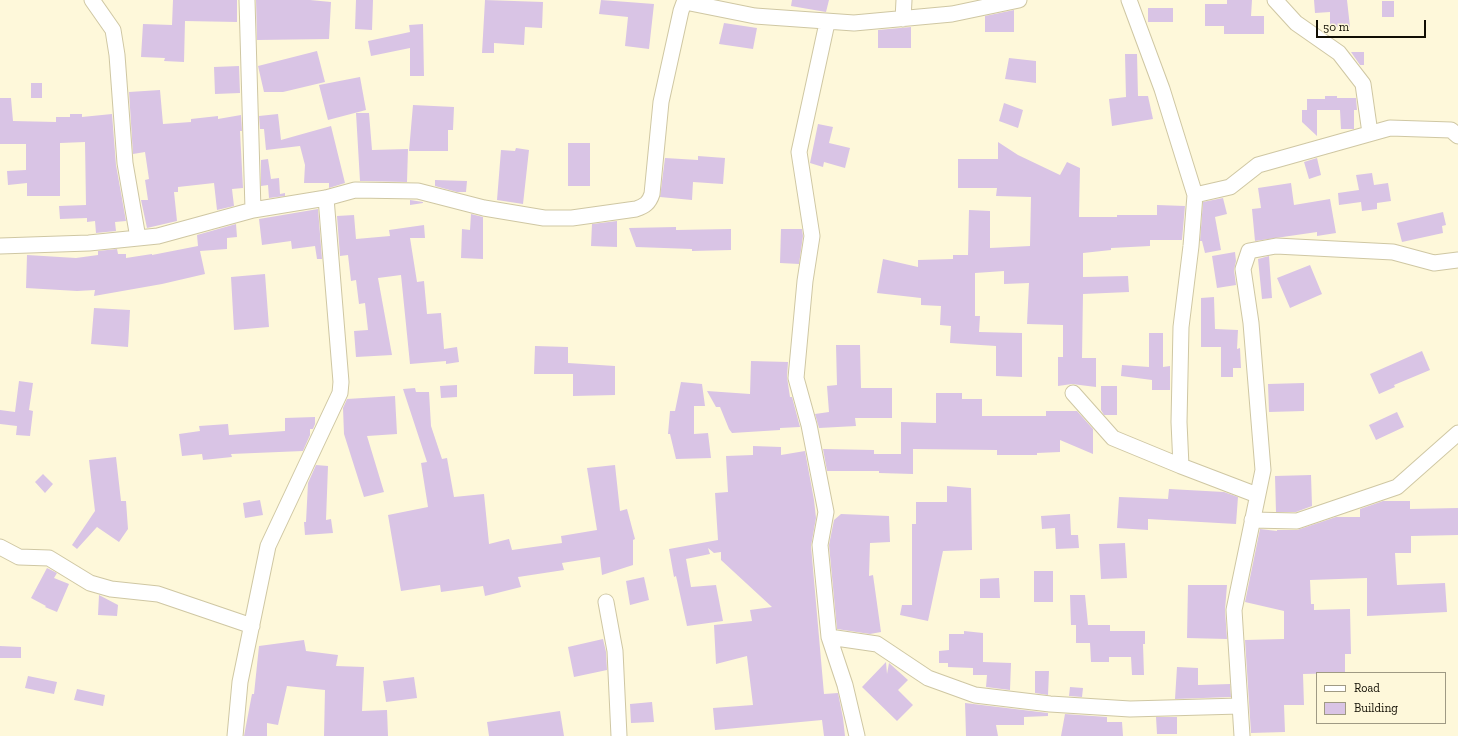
<!DOCTYPE html>
<html>
<head>
<meta charset="utf-8">
<style>
  body { margin:0 }
  #map { position:relative; width:1458px; height:736px; overflow:hidden; background:#fef8da; font-family:"Zilla Slab",serif }
  canvas { display:block }
  .legend { position:absolute; left:1316px; top:672px; width:130px; height:52px; box-sizing:border-box; background:#fef8da; border:1px solid #9f9a84; margin:0; padding:5px 7px; list-style:none; font-size:12px; color:#110e03 }
  .legend li { display:flex; align-items:center; gap:8px; height:20px }
  .legend b { width:20px; border:1px solid #9f9a84 }
  .scale { position:absolute; left:1316px; top:20px; width:110px; height:18px; box-sizing:border-box; border:2px solid #110e03; border-top:0; padding-left:5px; font-size:12px; line-height:14px; white-space:nowrap; color:#110e03; -webkit-text-stroke:3px #fef8da; paint-order:stroke }
</style>
</head>
<body>
<div id="map">
<canvas width="1458" height="736"></canvas>
<ul class="legend">
<li><b style="height:5px;background:#fff"></b>Road</li>
<li><b style="height:11px;background:#d9c4e5"></b>Building</li>
</ul>
<div class="scale">50 m</div>
</div>
<script>
const ctx = document.querySelector('canvas').getContext('2d');
ctx.lineJoin = 'round';
function paint(path, color) { ctx.fillStyle = color; ctx.fill(path, 'evenodd'); }
function strokePath(path, color, width, dash) { ctx.strokeStyle = color; ctx.lineWidth = width; ctx.lineCap = dash ? 'butt' : 'round'; ctx.setLineDash(dash || []); ctx.stroke(path); }
const building = new Path2D(`
  M173 0H237V22L185 21 184 62 164 61 165 58 141 57 143 24 172 25Z
  M256 0H310L331 2 329 39 257 40Z
  M356 0H373L372 30 355 29Z
  M485 0 543 2 542 28 525 27 524 45 494 43V53H482Z
  M601 0 654 4 649 49 625 46 628 17 599 14Z
  M792 0H829L826 12 791 6Z
  M1227 0H1252L1251 16H1264V34H1224V26H1205V4H1227Z
  M1314 0H1347L1350 27H1330V12L1315 13Z
  M1382 1H1394V17H1382Z
  M1148 8H1173V22H1148Z
  M1014 10V32H985V16Z
  M724 23 757 28 753 49 719 44Z
  M423 24 424 76H410V48L371 56 368 41 410 32 409 25Z
  M911 27V48H878V30Z
  M317 51 325 82 283 92H264L258 66Z
  M1351 52H1364V65H1360Z
  M1125 54H1137L1138 96H1148L1153 119 1112 126 1109 99 1126 97Z
  M1009 58 1036 61V83L1005 79Z
  M239 66 240 93 215 94 214 67Z
  M360 77 366 110 328 120 319 85Z
  M31 83H42V98H31Z
  M160 90 163 124 191 122V119L218 116V119L241 115 242 131H240L243 188 232 189 234 206 217 210 214 183 178 187V192H174L177 221 147 228 141 200H148L145 180 149 179 145 152 133 154 129 92Z
  M1325 96H1337V98H1356L1357 110H1354V129H1341L1340 110H1307V99H1325Z
  M0 98H11L13 121 56 122V117H70V114H82V117L112 114 116 165 126 221 115 222 116 231 96 233 95 221 87 222V218L60 219 59 206 86 205 85 142 60 143V196H27V183L8 185 7 171 26 170V144H0Z
  M1004 103 1023 110 1018 128 999 121Z
  M413 105 454 107 453 130H448V151H409Z
  M1302 110H1317V136L1302 122Z
  M356 113H369L372 150 408 149 407 182 360 181Z
  M278 114 281 140 331 126 345 183 329 188V183H304L305 165 300 146 266 150 264 129H260L259 116Z
  M818 124 833 127 829 143 850 148 845 168 824 162 823 167 810 163Z
  M998 142 1018 155 1060 175 1067 162 1080 168 1079 217H1117V215H1157V205L1185 206 1182 240H1150V246L1111 248V250L1083 253V277L1128 276 1129 292 1083 294 1082 358H1096V387L1072 384 1058 386V357H1063V325L1027 324 1029 283 1004 284V271L975 273V316H980L979 332 1022 333V377L996 376V346L950 343 951 326 940 325 941 306 921 305V298L877 293 883 259 918 267V260L953 259V255H968L969 210 990 211V248L1030 246 1031 197 996 196 997 188H958V159H998Z
  M568 143H590V186H568Z
  M516 148 529 150 523 204 497 200 501 150 515 151Z
  M698 156 725 158 723 184 693 182 692 200 660 197 665 158 698 160Z
  M1317 158 1321 175 1309 179 1304 162Z
  M268 159 271 179 279 178 280 194 285 193V196L269 198 268 185 261 186V160Z
  M1372 173 1374 185 1388 183 1391 201 1377 203V209L1362 211 1361 202 1339 205 1338 193 1359 190 1356 175Z
  M435 180 467 181 466 192H457L435 186Z
  M1291 183 1294 205 1330 199 1336 233 1317 236V232L1255 241 1252 209 1261 208 1258 188Z
  M1223 198 1227 214 1215 217 1221 250 1205 253 1202 241H1200L1203 202Z
  M410 200 423 202V203L410 205Z
  M318 209 322 259H317L315 246 292 249 291 241 262 245 259 219Z
  M1443 212 1446 225 1442 226 1443 233 1402 242 1397 223Z
  M471 214 483 217V259L461 258 462 229 470 230Z
  M354 215 356 239 390 236 389 230 424 225 425 238H410L417 282 424 281 427 314 441 313 444 349 457 347 459 362 446 364V361L410 364 401 275 378 278 392 355 356 357 354 331 368 330 365 303 359 304 356 280 351 281 348 255 340 256 337 216Z
  M617 221V247L591 246 592 224Z
  M236 224 237 237 227 238V249L200 251 205 274 162 284 94 296 95 290 77 291 26 288 27 255 76 258 98 255V251L117 249 118 254H126V258L152 254V255L198 246 197 235Z
  M676 227V230L731 229V250L692 251V249L636 247 629 228Z
  M781 229H802L803 236 799 264 780 263Z
  M1235 252 1236 261 1234 270 1236 285 1217 288 1212 256Z
  M1269 256 1272 298 1262 299 1258 259Z
  M1310 265 1322 294 1290 308 1277 278Z
  M265 274 269 327 234 330 231 277Z
  M1214 297 1215 329 1238 330 1237 349 1240 348 1241 368H1233V377H1221V347H1201V298Z
  M94 308 130 310 128 347 91 344Z
  M1149 333H1163V367L1170 366V390H1152V380L1121 376 1122 365 1149 367Z
  M836 345H860L861 388H892V418H855L856 426 819 428 815 414 829 412 827 386 837 385Z
  M535 346 568 347V363L615 366V395L573 396V374H534Z
  M1422 351 1430 370 1394 385 1395 387 1379 394 1370 374Z
  M751 361 788 362 787 377 790 397H792L800 427 780 428V430L732 433 729 429 720 407H716L707 391 750 394Z
  M19 381 33 383 29 410 33 411 30 436 16 435 17 426 0 424V410L15 412Z
  M681 382 702 384 705 406H694V434L708 433 711 458 676 459 670 434H668L670 411H675Z
  M1304 383V411L1269 412 1268 384Z
  M457 385V397L441 398 440 386Z
  M1101 386H1117V415H1104L1101 410Z
  M415 388 416 392H429L431 426 442 459 447 458 454 497 484 494 489 544 509 539 512 550 562 543 561 536 597 530 587 468 615 465 620 511 627 509 635 539 633 540V565L602 575 600 557 562 563 564 570 518 577 521 587 485 596 483 586 441 592 440 585 401 591 388 515 428 507 421 463 427 462 403 389Z
  M936 393H962V399H982V416H1046V411H1077L1093 429V454L1060 440V452L1037 453V455H997V450L913 449V474L879 473V471H827L823 449 874 450V454H901V422L936 423Z
  M395 396 397 434 367 436 384 492 364 497 344 434 343 408 347 399Z
  M1397 412 1404 427 1376 440 1369 425Z
  M315 417V424L313 429H310V435L303 451 231 454 232 457 203 460 202 454 182 456 179 434 200 431 199 426 228 424 229 435 285 431V418Z
  M753 446 781 447V455L805 451 814 500 816 518 811 546 824 694 838 693 843 718 845 736H824L822 720 715 730 713 708 753 705 747 656 716 664 714 625 752 621 750 610 772 607 721 560V552L714 553 708 548 710 554 686 559 691 587 716 585 723 621 687 626 676 576 674 577 669 549 718 540 715 493 728 492 726 456 753 455Z
  M116 457 121 501H126L128 529 119 542 97 527 77 549 72 545 95 511 89 460Z
  M316 465 328 466 326 520 331 519 333 533 305 535 304 522H306L308 483Z
  M43 474 53 484 45 493 35 482Z
  M1311 475 1312 506 1296 512H1276L1275 476Z
  M947 486 971 488 972 550 943 551 928 621 900 615 902 605H912V524H916V502H947Z
  M1169 489 1224 492 1238 497 1236 524 1148 519V530L1117 528 1119 497 1168 499Z
  M260 500 263 515 245 518 243 503Z
  M1383 501H1410V509L1458 508V535L1411 536V553H1395L1397 585 1445 583 1447 612 1367 616V578L1310 580 1311 604H1314V610L1350 609 1351 654H1345V673L1303 674 1304 705H1284L1285 732 1251 733 1245 640 1284 639V611L1245 602 1260 529 1277 531V530H1297L1336 517H1360V509Z
  M841 514 889 516 890 542 870 543 869 576 873 575 881 632 870 634 837 629 829 545 834 520Z
  M1070 514 1071 535H1078L1079 548 1056 549 1055 528 1042 529 1041 516Z
  M1125 543 1127 578 1101 579 1099 544Z
  M47 568 57 573 54 578 69 584 57 612 45 607 46 606 31 598Z
  M1034 571H1053V602H1034Z
  M644 577 649 600 630 605 626 581Z
  M999 578 1000 598H980V579Z
  M1188 585H1227L1225 610 1227 639 1187 638Z
  M99 595 118 605 117 616 98 615Z
  M1070 595H1085L1088 625H1110V631H1145V644H1143L1144 675H1132L1131 657H1109V662H1091L1090 643H1076V625H1071Z
  M964 631 983 633V662L1011 663 1010 690 986 687 987 675H973V668L948 667V663H939V651L949 650V634H964Z
  M603 639 606 652 607 670 574 677 568 647Z
  M304 640 306 651 338 655 336 666 364 667 362 711 387 710 388 736H324L325 690 287 686 278 725 267 723V736H244L252 694H254L259 646Z
  M0 646 21 647V658H0Z
  M886 662 887 674 889 663 908 680 898 690 913 705 897 721 862 687Z
  M1177 667 1198 668V685L1230 684 1231 697 1175 699Z
  M1035 671H1049L1048 695 1035 693Z
  M28 676 57 682 54 694 25 688Z
  M414 677 417 698 386 702 383 681Z
  M1070 687 1083 688 1082 697 1069 696Z
  M77 689 105 695 103 706 74 700Z
  M652 702 654 722 631 723 630 704Z
  M965 703 1048 713V716L1024 717V725H996L998 736H966Z
  M560 711 564 736H489L487 722Z
  M1065 714 1107 717V722H1122L1123 736H1061Z
  M1156 717H1177V734H1157Z`);
const minor = new Path2D(`
  M92 0 113 30 117 55 125 163 138 238
  M247 0 253 210
  M1129 0 1162 89 1195 195 1191 246 1181 327 1179 422 1181 466 1257 495
  M1275 0 1296 23 1339 53 1363 84 1370 133
  M685 2 755 16 854 23 952 14 1019 0
  M903 19 904 0
  M827 23 799 152 812 236 805 281 796 378 809 425 826 512 820 545 829 637 845 685 857 736
  M1195 195 1230 187 1258 165 1390 128 1451 130 1458 136
  M0 246 89 243 158 236 253 210 326 198 355 190 418 191 484 208 544 218H572L636 209C645 206 649 203 652 194L661 102 681 11 685 0
  M1073 393 1113 438 1181 466
  M1252 520 1297 521 1397 487 1458 433
  M0 547 19 557 49 558 90 583 111 589 158 594 252 626
  M606 602 615 651 619 736
  M829 637 877 644 928 678 975 695 1050 704 1130 709 1240 706
  M235 736 240 682 268 546 340 393 341 382 326 198
  M1242 736 1234 610 1263 470 1251 323 1243 269 1249 251 1276 246 1393 252 1434 263 1458 260`);
paint(building, '#d9c4e5');
strokePath(minor, '#cfc7a3', 17);
strokePath(minor, '#fff', 15);
</script>
</body>
</html>
